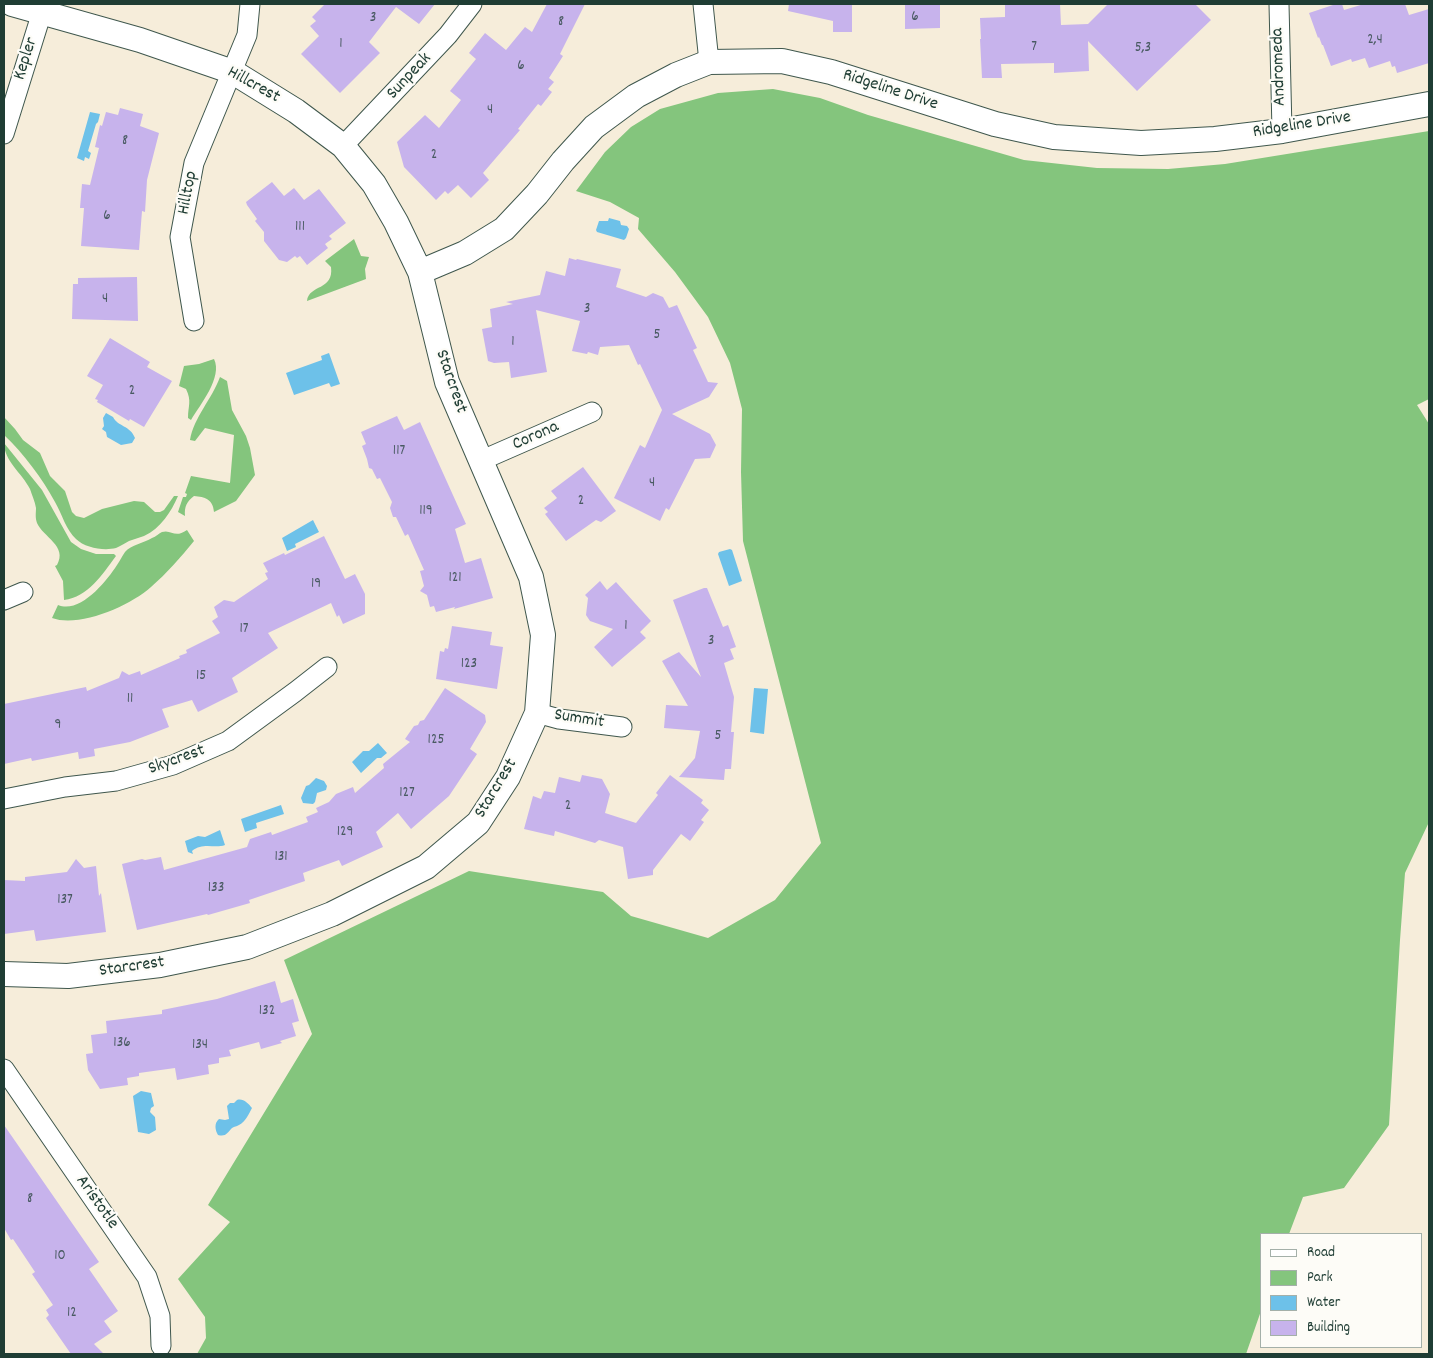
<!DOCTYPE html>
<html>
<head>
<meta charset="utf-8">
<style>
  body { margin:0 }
  #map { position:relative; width:1433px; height:1358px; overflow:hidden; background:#f6edda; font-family:Dekko,sans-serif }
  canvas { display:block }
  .frame { position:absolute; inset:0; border:5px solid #1f3d34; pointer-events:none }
  .legend { position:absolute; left:1260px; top:1233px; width:162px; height:115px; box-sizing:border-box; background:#fdfcf7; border:1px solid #a4b0a9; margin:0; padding:6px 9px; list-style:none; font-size:15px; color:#1f3d34 }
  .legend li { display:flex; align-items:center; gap:10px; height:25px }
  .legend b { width:25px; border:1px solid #a4b0a9 }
</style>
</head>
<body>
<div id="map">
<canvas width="1433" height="1358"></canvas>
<div class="frame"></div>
<ul class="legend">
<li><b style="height:6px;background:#fff"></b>Road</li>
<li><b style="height:14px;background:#84c57d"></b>Park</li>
<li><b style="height:14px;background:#6dc1e9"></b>Water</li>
<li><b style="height:14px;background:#c7b3ec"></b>Building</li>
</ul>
</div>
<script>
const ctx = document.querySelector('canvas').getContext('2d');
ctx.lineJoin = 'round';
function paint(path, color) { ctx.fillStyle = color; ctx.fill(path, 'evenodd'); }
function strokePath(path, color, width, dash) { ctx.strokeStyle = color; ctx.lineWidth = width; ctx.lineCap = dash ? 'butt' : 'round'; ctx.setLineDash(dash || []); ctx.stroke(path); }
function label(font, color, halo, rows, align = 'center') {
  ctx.font = font + ' Dekko,sans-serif'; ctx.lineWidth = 4.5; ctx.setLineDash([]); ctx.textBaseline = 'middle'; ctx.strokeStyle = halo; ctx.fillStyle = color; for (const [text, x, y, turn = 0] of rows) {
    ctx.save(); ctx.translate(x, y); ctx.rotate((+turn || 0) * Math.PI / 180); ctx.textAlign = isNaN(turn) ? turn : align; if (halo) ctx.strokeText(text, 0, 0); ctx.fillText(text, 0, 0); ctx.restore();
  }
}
const green = new Path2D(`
  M773 89 820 98 868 115 1024 160 1097 168 1168 169 1225 164 1429 131V399L1417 405 1429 424V822L1405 873 1400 940 1389 1125 1344 1188 1303 1197 1289 1234H1262V1308L1246 1354H197L206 1338 205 1317 178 1279 230 1222 208 1205 312 1034 284 960 469 871 603 892 631 916 708 938 775 900 821 843 743 541 741 472 742 409 730 363 708 317 675 272 638 229 639 218 610 202 576 191 605 152 631 127 660 109 718 93Z
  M354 239 361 256 369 257 365 269 366 279 307 301C309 284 334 291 331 267L325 261Z
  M214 359C223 377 200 405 191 420L188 418C188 406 192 401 186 389L179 386 184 366 199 364Z
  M220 377 227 381 232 410 246 436 250 448 255 475 236 501 214 512C213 499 205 497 194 496 187 501 184 507 185 516L178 512 183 497H186L187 494 185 493 191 476 230 483 234 435 205 428 195 441 190 440C194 417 212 399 220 377Z
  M4 417 15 429 23 440 40 453 50 476 65 491 72 512 76 516 84 518 102 509 134 501 144 502 155 512H160L164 510 174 496H178C171 512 161 528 144 536 139 538 134 539 129 541 125 543 121 546 116 548 104 551 85 548 76 539 66 530 62 514 55 502 42 478 24 454 4 435Z
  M4 443 42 490 71 542 81 549 96 554H114L116 556C102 575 88 597 64 600L63 581 55 566 57 565C68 546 43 537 37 523 35 517 36 513 36 508 35 502 32 495 30 489 22 473 4 461 4 443Z
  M187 530 194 541C181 557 167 573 151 587 130 606 79 628 52 618L58 605C80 614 106 582 117 565 120 561 122 556 125 552 131 545 144 543 152 538 156 537 159 533 162 532 172 529 174 539 187 530Z`);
const water = new Path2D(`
  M90 112 100 114 98 122 96 124 88 151 91 153 89 159 85 157 84 161 77 158Z
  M609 218 620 221 621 225 627 226 629 229 626 238 624 240 597 232 596 230 599 221H608Z
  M329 353 340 384 331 387 329 383 294 395 286 373 322 360 321 356Z
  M106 413 113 417C118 427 130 425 135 438L132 443 121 445 107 437 106 432 102 429 104 426 103 418Z
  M313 520 319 532 295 544 296 547 287 551 282 538Z
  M730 549 732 550 742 581 729 586 718 554 719 552Z
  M754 688 768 689 764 734 750 732Z
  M378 743 387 753 381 758H377L361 773 352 762 363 751H369Z
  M316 778 324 781 327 786 326 790 317 793 315 802 313 804 303 803 301 798 306 786 309 785Z
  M281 805 284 814 256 823 257 828 245 832 241 819Z
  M220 830 225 845C215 849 203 842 192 851L193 854 188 852 185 841 198 836 205 837Z
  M141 1091 151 1093 154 1106 151 1108 150 1112 155 1117 156 1130 149 1134 138 1132 133 1096Z
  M237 1100C243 1098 248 1103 252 1108 249 1114 245 1122 239 1125 236 1127 235 1126 232 1128 227 1133 226 1137 218 1135 215 1130 214 1123 219 1119L225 1120 229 1119 227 1106 230 1103H234Z`);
const building = new Path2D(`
  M325 4H435L419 24 396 7 369 42 380 53 340 93 301 54 319 36 310 26 316 21 312 17Z
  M547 4H585L560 54 563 56 549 78 554 82 548 89 552 92 541 106 538 104 518 129 520 130 483 173 489 180 471 198 458 185 448 194 445 191 436 200 404 167 397 142 425 115 439 128 461 100 450 91 476 59 469 53 485 33 506 50 525 27 532 32Z
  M789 4H852V32H833V21L788 11Z
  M905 4H940V28L905 29Z
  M1005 4H1060L1061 25 1088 24 1108 4H1195L1211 20 1137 91 1088 41 1089 71 1054 73V63L1001 64 1002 78H982L980 39H981L980 18 1005 17Z
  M1336 4H1342L1344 10 1364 4H1405L1409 15 1429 9V63L1397 73 1395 66 1392 67 1390 61 1369 68 1365 58 1352 62 1351 59 1331 66 1323 45H1322L1319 37 1318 38 1309 13Z
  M120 108 143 114 140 126 159 133 147 180 145 212 142 211 139 250 81 246 84 208H80L82 184 90 185 99 148 95 147 100 125 102 126 106 112 118 115Z
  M272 182 284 196 294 188 304 200 319 189 346 223 329 236 332 239 325 244 328 248 307 265 300 256 297 258 295 256 287 262 279 260 264 241V232L255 221 257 219 247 205 246 202Z
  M569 258 576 260 577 259 621 269 616 287 646 297 653 293 663 297 669 308 677 305 697 348 693 350 708 382 718 383 709 397 672 414 710 434 716 445 710 458 695 459 669 510 666 508 660 521 614 498 640 445 645 448 662 410 640 364 638 365 629 345 600 347 598 355 588 352 587 354 572 351 580 321 536 310 547 372 511 378 509 362 494 363 488 361 482 329 492 327 490 309 513 304 506 302 540 295 546 271 565 276Z
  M137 277 138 321 72 319 73 284H78V278Z
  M110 338 150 362 147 367 172 381 144 427 130 419 129 421 97 402 98 400 95 399 103 385 87 376Z
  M397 416 404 430 420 422 466 524 455 529 465 563 481 558 493 598 454 609 455 607 436 612 434 606 430 607 427 595 420 591 424 586 420 571 424 570 408 534 405 536 396 517H393L390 508 392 502 380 478 377 479 372 469 369 468 367 459 362 446 366 444 361 432Z
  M583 467 616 511 601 522 596 520 566 541 545 514 548 512 544 508 557 498 551 491Z
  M324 536 345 579 355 574 365 594V614L343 624 339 615 337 617 331 603 268 633 278 648 232 678 238 692 198 712 192 700 162 709 169 727 130 742 94 749 95 756 79 759 78 752 32 761 31 758 4 764V704L86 687 87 691 119 678 122 671 129 675 140 671 141 675 180 658 179 656 187 653 186 650 220 633 212 621 218 617 214 607 224 600 234 602 268 579 265 573 268 572 263 563 284 553 285 555Z
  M600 581 607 590 616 582 651 621 640 632 646 638 612 667 594 647 613 629 590 621 586 615 588 598 585 595Z
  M704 588H707L723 627 728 625 736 647 730 649 734 659 724 663 734 697 731 732H734L731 769H725L724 780 679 777 695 758 700 731 664 728 666 705 688 706 662 661 679 652 701 677 673 600Z
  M452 626 492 632 490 645 503 647 497 689 436 679 440 651 444 652 445 648 448 649Z
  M445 688 485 715 486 722 470 749 477 754 449 796 411 829 398 813 376 832 383 847 342 866 339 860 303 873 305 881 249 900 250 903 208 915 207 914 137 930 122 864 142 859 145 860 161 857 164 870 247 847 250 839 271 832 272 835 308 822 306 817 318 812 316 808 329 802 336 794 353 787 355 793 384 768 383 764 410 742 405 739 414 726 418 725 420 721 424 720Z
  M582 775 602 779 610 794 605 813 636 823 658 795 656 793 670 775 703 800 701 803 709 810 701 820 704 822 690 841 681 834 653 870V875L628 879 623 847 599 840 595 843 555 831 554 836 524 829 533 796 541 799 544 791 555 793 559 777 580 782Z
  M76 859 84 868 96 866 99 896 101 893 106 932 36 941 34 930 4 934V880L25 881V877L67 872Z
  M275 981 281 1003 293 999 299 1021 292 1023 296 1036 280 1041 282 1043 261 1049 259 1042 229 1050 231 1056 219 1058V1063L208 1065 209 1074 177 1080 175 1068 139 1073V1076L127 1078 128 1085 100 1089 88 1070 86 1054 93 1053 91 1035 107 1033 106 1021 162 1014V1010L217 999Z
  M4 1125 99 1262 89 1269 118 1311 104 1321 112 1332 94 1344 104 1354H71L46 1318 49 1315 46 1310 53 1305 32 1274 35 1272 13 1239 11 1240 4 1228Z`);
const minor = new Path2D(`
  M703 4 709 62
  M1279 4 1282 131
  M4 134 42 12
  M343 146 448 35 472 4
  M194 321 180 237 194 163 247 35 250 4
  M480 461 592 412
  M4 600 23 592
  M537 713 559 719 622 727
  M4 799 65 787 116 781 173 765 228 741 295 692 327 667
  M4 1069 147 1277 160 1316 161 1346`);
const tertiary = new Path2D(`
  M420 272 465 253 504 229 537 194 563 161 594 127 636 96 676 75 709 62 782 61 831 72 995 124 1054 137 1141 143 1215 139 1282 131 1429 104
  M4 974 68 976 160 965 247 947 332 914 426 867 478 823 508 777 537 713 543 635 531 577 447 382 420 272 396 222 374 184 343 146 296 111 233 72 140 40 12 4`);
const numberNames = [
  ["6",915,18],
  ["3",373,19],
  ["8",561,23],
  ["2,4",1375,41],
  ["1",341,45],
  ["7",1034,48],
  ["5,3",1143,49],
  ["6",521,67],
  ["4",490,111],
  ["8",125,142],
  ["2",434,156],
  ["6",107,217],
  ["111",300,228],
  ["4",105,300],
  ["3",587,310],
  ["5",657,336],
  ["1",513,343],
  ["2",132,392],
  ["117",399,452],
  ["4",652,484],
  ["2",581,502],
  ["119",426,512],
  ["121",455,579],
  ["19",316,585],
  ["1",626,627],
  ["17",244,630],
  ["3",711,642],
  ["123",469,665],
  ["15",201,677],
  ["11",130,700],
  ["9",58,726],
  ["5",718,737],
  ["125",436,741],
  ["127",407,794],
  ["2",568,807],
  ["129",345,833],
  ["131",281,858],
  ["133",216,889],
  ["137",65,901],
  ["132",267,1012],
  ["136",122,1044],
  ["134",200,1046],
  ["8",30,1200],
  ["10",60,1257],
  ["12",72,1314]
];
const streetNames = [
  ["Kepler",27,59,-72],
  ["Andromeda",1280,67,-92],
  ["Sunpeak",410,77,-47],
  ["Hillcrest",253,86,29],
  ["Ridgeline Drive",890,91,18],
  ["Ridgeline Drive",1302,126,-9],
  ["Hilltop",189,193,-79],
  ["Starcrest",450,382,71],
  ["Corona",536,437,-24],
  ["Summit",579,720,9],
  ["Skycrest",177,761,-20],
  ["Starcrest",497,789,-59],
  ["Starcrest",132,968,-8],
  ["Aristotle",96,1203,55]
];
paint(green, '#84c57d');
paint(water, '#6dc1e9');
paint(building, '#c7b3ec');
strokePath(minor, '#3f574d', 21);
strokePath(tertiary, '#3f574d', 26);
strokePath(minor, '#fff', 19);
strokePath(tertiary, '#fff', 24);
label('15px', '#495a62', null, numberNames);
label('18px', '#1f3d34', '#fdfcf7', streetNames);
</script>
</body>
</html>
